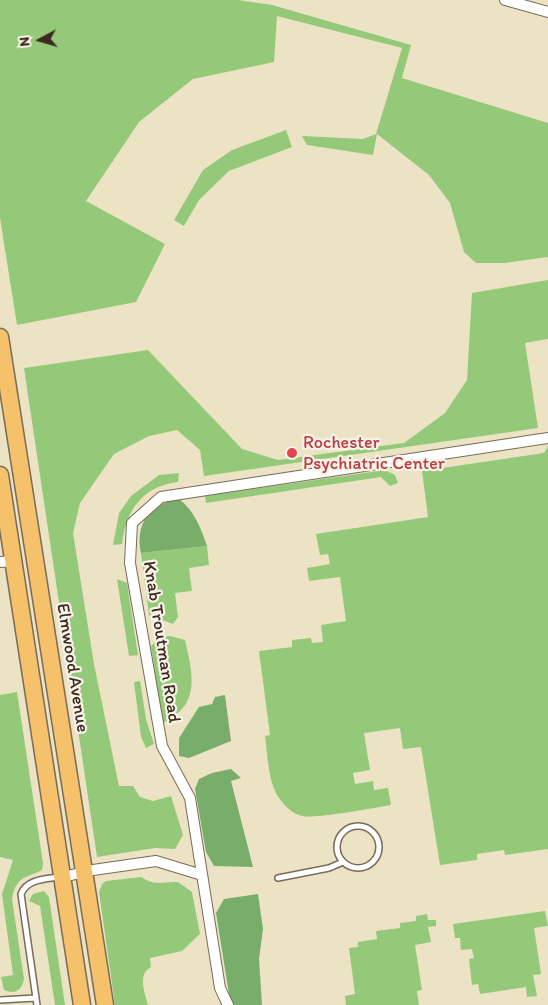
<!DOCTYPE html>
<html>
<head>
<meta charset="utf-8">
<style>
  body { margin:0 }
  #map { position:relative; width:548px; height:1005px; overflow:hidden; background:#ece3c4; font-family:Itim,sans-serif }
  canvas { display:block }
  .north { position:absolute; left:15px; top:15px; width:50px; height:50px; -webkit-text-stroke:4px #f7f3e8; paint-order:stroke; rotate:264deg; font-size:14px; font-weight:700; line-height:20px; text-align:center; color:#3b2a1e }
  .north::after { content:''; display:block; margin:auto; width:18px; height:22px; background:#3b2a1e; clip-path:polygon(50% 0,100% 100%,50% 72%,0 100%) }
</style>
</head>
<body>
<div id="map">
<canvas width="548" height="1005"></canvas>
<div class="north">N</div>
</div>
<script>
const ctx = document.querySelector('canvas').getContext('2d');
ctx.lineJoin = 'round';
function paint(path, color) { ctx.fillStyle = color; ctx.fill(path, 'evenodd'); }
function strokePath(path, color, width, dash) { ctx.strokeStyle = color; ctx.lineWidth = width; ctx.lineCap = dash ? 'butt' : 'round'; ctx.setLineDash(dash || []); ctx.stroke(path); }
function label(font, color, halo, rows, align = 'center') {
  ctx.font = font + ' Itim,sans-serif'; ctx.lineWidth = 4.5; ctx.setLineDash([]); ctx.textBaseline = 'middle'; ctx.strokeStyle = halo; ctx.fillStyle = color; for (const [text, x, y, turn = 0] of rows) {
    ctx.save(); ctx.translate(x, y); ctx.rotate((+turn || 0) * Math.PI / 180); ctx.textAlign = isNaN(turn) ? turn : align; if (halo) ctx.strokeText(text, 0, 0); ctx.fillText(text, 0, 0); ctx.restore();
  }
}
const green = new Path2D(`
  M0 0H238L272 5 411 45 402 78 548 123V257L504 263H476L464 252 450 203 429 175 377 134 373 155 307 145 302 136 363 139 376 134 402 48 277 16 274 62 193 79 139 122 86 201 165 244 136 302 17 325 0 218Z
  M286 130 292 147 229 171 199 200 184 226 174 220 203 170 232 150Z
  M548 280V339L525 343 538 428 204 476 200 450 177 430 149 436 114 454 80 503 73 533 94 664 119 786H133L140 797 153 801 171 796 183 835 175 849 155 848 97 857 24 368 148 350 242 449 278 460 404 443 445 413 467 380 472 293Z
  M548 446V849L505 855 504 850 477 854V860L440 865 421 747 403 749 400 728 364 733 370 770 353 773 355 784 373 781 374 790 388 788 391 805C373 808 316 819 302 816 289 813 277 798 273 786 268 771 267 752 265 736L270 735 259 651 292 647V640L311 638 312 643 323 642 321 625 346 621 340 577 309 581 307 568 330 564 328 554 320 555 316 534 428 517 422 471 544 453Z
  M385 470 395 475 398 483 390 486 381 477 206 503 205 496Z
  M179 473 178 482C142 486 126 511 122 544L113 545 119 513 131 496 159 475Z
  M207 546 209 565 189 568 192 591 175 593 178 617 173 624 149 615 141 553Z
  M117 579 127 583 138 655 129 656Z
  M170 636 185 640C193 676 201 704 163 723L151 646 160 637Z
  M140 681 146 719 154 744 146 748 141 737 134 682Z
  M17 692 43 863 42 870C25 879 16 876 12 899L24 979C22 990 15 995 4 990L1 977 13 975 2 894 13 860 0 857V695Z
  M141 877C157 887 161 881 178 882L192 892 200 934 182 951 150 958 151 967C137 974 145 993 148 1005H115L99 892 102 884 106 881Z
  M44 891 49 897 65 1005H55L40 906 29 901 33 894Z
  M545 911 548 926 534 928 541 974 533 975 537 996 527 997 526 987 480 994 478 984 472 985 469 959 474 958 472 949 461 950 460 938H455L453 924Z
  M427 914 428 920H436V926L428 927 431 942 415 945 422 990 417 991 419 1005H346L345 996 355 994 349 948 358 947V942L377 939 376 931 400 928V923L416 921V916Z`);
const forest = new Path2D(`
  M179 499C195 511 201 529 207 546L141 553C135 524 149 504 179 499Z
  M225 695 231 741 189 758 179 756V738L199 707 212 704 215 697Z
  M231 769 241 778 231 781 253 867 214 866 206 852 195 789 199 779 212 773Z
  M258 894 263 929 259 959 262 1005H233L229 994 216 913 224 899Z`);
const service = new Path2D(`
  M337 847a21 21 0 1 1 42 0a21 21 0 1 1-42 0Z
  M278 878 329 868 343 862
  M0 1000 36 998
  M37 1005 21 894C27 879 45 879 59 877`);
const minor = new Path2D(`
  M505 0 548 12
  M0 562 13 561
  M63 877 93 870 156 861 202 875
  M228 1005 220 988 190 798 162 746 130 563 132 523 161 497 548 438`);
const primary = new Path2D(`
  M0 337 105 1005
  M0 475 82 1005`);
const markers = [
  [292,453,6,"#e0444e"]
];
const healthNames = [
  ["Rochester",303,443],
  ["Psychiatric Center",303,464]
];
const streetNames = [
  ["Knab Troutman Road",161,642,81],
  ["Elmwood Avenue",72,668,81]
];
paint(green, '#95c97a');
paint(forest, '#78ad6a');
strokePath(service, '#796b58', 8);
strokePath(minor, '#796b58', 12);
strokePath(primary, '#796b58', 19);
strokePath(service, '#fff', 5);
strokePath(minor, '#fff', 10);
strokePath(primary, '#f5c16b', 16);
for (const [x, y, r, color] of markers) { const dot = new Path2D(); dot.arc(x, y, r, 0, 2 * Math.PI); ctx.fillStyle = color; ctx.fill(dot); strokePath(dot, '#f7f3e8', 2); }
label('18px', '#be3a42', '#f7f3e8', healthNames, 'left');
label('18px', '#3b2a1e', '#f7f3e8', streetNames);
</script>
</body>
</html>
